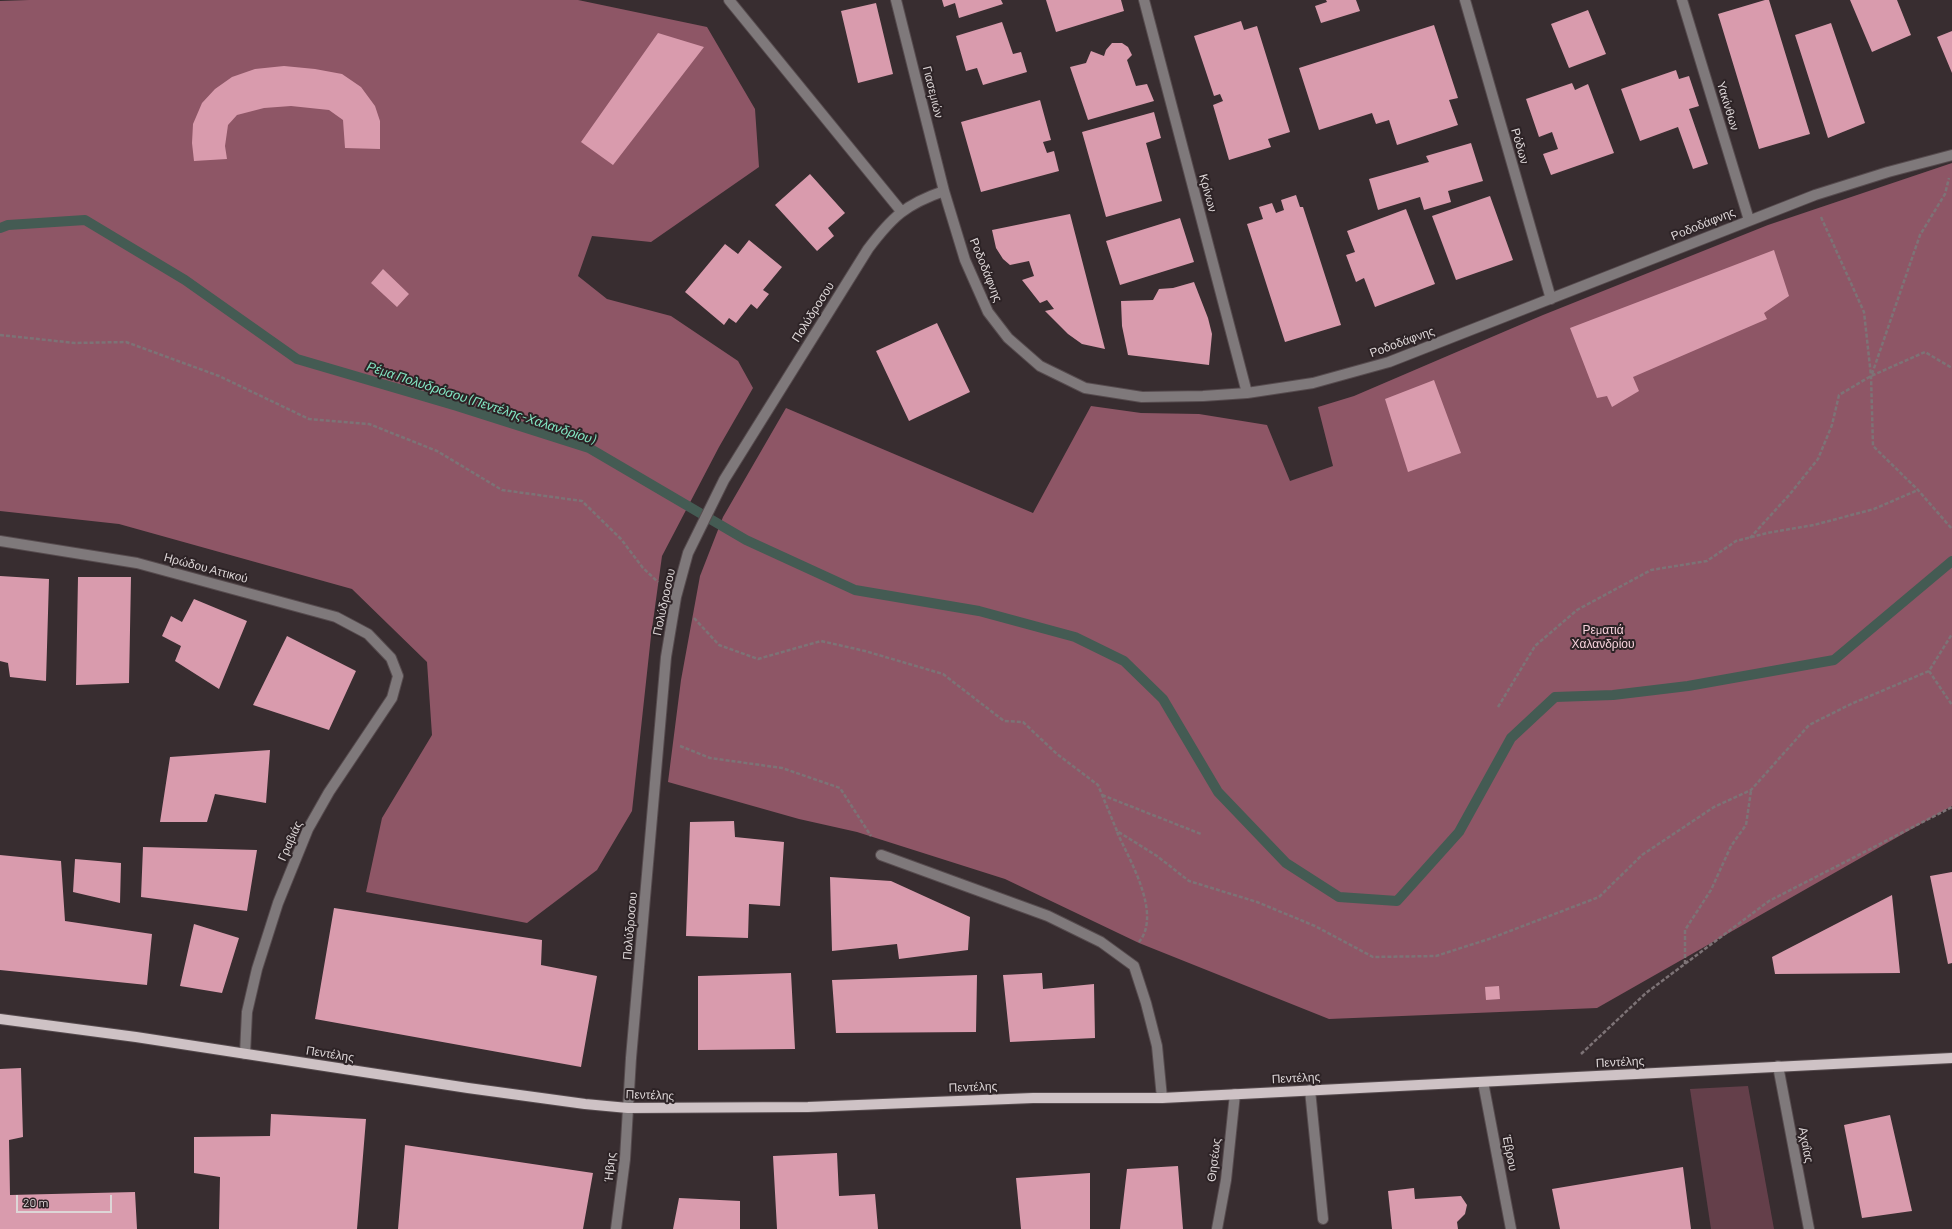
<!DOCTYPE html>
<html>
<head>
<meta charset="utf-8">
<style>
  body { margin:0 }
  #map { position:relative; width:1952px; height:1229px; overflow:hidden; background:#382d30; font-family:Barlow,sans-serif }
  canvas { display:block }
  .scale { position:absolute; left:16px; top:1195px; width:96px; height:18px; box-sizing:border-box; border:2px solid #ddd6d7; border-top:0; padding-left:5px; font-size:12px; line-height:14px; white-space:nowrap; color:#ddd6d7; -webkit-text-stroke:3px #2d2326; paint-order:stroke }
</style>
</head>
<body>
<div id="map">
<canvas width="1952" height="1229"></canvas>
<div class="scale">20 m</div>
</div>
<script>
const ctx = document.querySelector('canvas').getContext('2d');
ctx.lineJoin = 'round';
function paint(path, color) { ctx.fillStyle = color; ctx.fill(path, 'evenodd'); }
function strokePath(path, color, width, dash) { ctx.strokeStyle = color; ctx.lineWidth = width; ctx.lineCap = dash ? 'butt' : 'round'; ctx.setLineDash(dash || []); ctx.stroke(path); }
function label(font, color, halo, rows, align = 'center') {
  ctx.font = font + ' Barlow,sans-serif'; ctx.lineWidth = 4; ctx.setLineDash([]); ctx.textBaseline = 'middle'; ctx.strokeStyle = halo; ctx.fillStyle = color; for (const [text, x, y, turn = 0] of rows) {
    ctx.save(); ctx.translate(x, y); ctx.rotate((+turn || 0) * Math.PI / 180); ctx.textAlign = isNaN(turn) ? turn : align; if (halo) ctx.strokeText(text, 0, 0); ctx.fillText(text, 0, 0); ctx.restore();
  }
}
const green = new Path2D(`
  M1748 1086 1774 1229H1711L1690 1089Z`);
const forest = new Path2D(`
  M29 0H578L707 27 755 109 759 167 651 242 592 236 578 276 607 299 671 316 738 361 753 388 719 447 662 556 651 636 632 811 597 870 527 923 366 892 382 818 432 735 427 662 352 589 119 524 0 511V1Z
  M1952 163V806L1597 1008 1329 1019 1139 943 1005 879 857 832 799 819 668 782 681 680 700 576 723 517 786 408 1033 513 1091 406 1141 413 1199 414 1267 425 1290 481 1333 466 1318 407 1354 396 1543 315 1768 225Z`);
const stream = new Path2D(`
  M0 228 8 225 85 220 185 280 297 359 457 406 589 448 746 540 855 590 979 611 1075 637 1124 661 1163 699 1218 792 1286 863 1339 897 1397 901 1459 832 1511 738 1555 697 1613 695 1688 686 1834 660 1952 561`);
const building = new Path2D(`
  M942 0H1001L1003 4 959 18 955 3 944 7Z
  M1046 0H1121L1124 11 1056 32Z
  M1326 0H1356L1360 11 1321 23 1315 6 1327 2Z
  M1765 0H1769L1810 134 1759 149 1718 14Z
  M1850 0H1897L1911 35 1872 52Z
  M876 3 893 74 858 83 841 11Z
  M1588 10 1606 54 1569 68 1551 24Z
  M1241 21 1244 30 1257 26 1290 132 1268 139 1271 147 1229 160 1213 105 1223 101 1220 94 1214 96 1194 36Z
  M1002 22 1013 54 1021 52 1027 72 983 85 977 68 966 71 956 36Z
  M1831 23 1865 123 1828 138 1795 35Z
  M1434 25 1458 98 1449 100 1458 125 1397 145 1389 120 1376 124 1372 113 1319 130 1299 68Z
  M1952 31V73L1937 37Z
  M658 33 704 47 613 165 581 142Z
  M1112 43H1122L1128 47 1132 55 1127 60 1136 86 1147 84 1154 101 1088 120 1070 67 1086 63 1091 51 1104 56 1106 50Z
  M284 66 315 69 342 74 361 87 375 106 380 121V149L345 148 343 120 329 110 291 106 264 108 237 115 228 125 225 146 227 159 194 161 192 143 193 124 202 103 215 89 232 77 255 69Z
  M1676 70 1679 79 1689 76 1699 106 1689 109 1708 164 1693 169 1678 127 1640 141 1621 89Z
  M1572 83 1575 90 1588 84 1614 153 1551 175 1543 154 1558 149 1552 132 1539 137 1526 99Z
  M1040 100 1051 140 1043 142 1047 153 1054 151 1059 171 981 192 961 122Z
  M1154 112 1161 138 1146 143 1162 201 1106 217 1082 132Z
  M1471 143 1483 181 1448 191 1451 202 1424 210 1420 197 1378 210 1369 179 1429 162 1426 156Z
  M810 174 845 213 828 228 834 236 817 251 775 205Z
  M1296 195 1300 207H1303L1341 325 1285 342 1247 224 1263 219 1259 207 1272 203 1276 213 1284 210 1281 200Z
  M1490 196 1513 260 1456 280 1432 216Z
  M1406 209 1435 284 1375 307 1364 278 1356 282 1346 255 1355 252 1347 231Z
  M1070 214 1105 349 1082 344 1068 334 1045 311 1054 309 1047 300 1040 303 1022 280 1034 276 1029 261 1010 265 1003 259 996 248 992 230Z
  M1180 218 1194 262 1120 285 1106 241Z
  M749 240 782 267 763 290 769 294 757 309 751 304 736 323 729 318 724 325 685 292 725 244 738 254Z
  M1774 250 1789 296 1764 313 1767 319 1633 377 1639 391 1612 407 1607 396 1597 398 1570 328Z
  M383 269 409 294 397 307 371 283Z
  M1194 282 1208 318 1212 334 1209 365 1128 355 1122 326 1121 301 1153 300 1159 289 1173 288Z
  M937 323 970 392 909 421 876 351Z
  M1434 380 1461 453 1408 472 1385 399Z
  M0 576 49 579 46 681 10 677 8 663 0 661Z
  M78 577H131L129 683 76 685Z
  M194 599 247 621 219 689 175 661 181 646 162 636 171 616 182 622Z
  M287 636 356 671 329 730 253 705Z
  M270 750 266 803 215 794 207 822H160L170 757Z
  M734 821 735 837 784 842 780 906 749 904 748 938 686 936 690 822Z
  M143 847 257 850 247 911 141 897Z
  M0 855 61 861 65 921 152 934 147 985 0 970Z
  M75 859 121 863 120 903 73 892Z
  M1952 872V963L1948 964 1930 876Z
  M830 877 891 881 970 917 968 950 899 959 897 944 832 951Z
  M1892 895 1900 973 1775 974 1772 957Z
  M334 908 542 940 541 965 597 976 581 1067 315 1019Z
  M194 924 239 938 222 993 180 986Z
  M791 973 795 1049 698 1050V976Z
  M1042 973 1043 989 1094 984 1095 1038 1010 1042 1003 975Z
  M977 975 976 1032 836 1033 832 980Z
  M1499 986 1500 999 1486 1000 1485 987Z
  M21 1068 23 1137 9 1140 10 1195 135 1192 137 1229H0V1069Z
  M271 1114 366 1119 357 1229H219L220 1177 194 1173V1137L270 1136Z
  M1890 1115 1912 1211 1862 1218 1844 1125Z
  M405 1145 593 1173 583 1229H398Z
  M837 1153 839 1196 875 1194 878 1229H777L773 1156Z
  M1178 1166 1183 1229H1120L1127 1169Z
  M1683 1167 1691 1229H1560L1552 1189Z
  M1090 1173V1229H1021L1016 1178Z
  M1414 1188 1415 1199 1461 1196 1467 1205 1465 1214 1457 1222 1458 1229H1392L1388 1191Z
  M679 1198 740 1201V1229H673Z`);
const path = new Path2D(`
  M1821 217 1864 312 1871 376 1873 446 1918 490 1952 529
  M0 335 75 343 126 342 219 376 309 419 369 424 437 451 502 490 582 501 621 539 643 568 658 582
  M1872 374 1920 235 1945 194 1949 178
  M1750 538 1790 494 1818 459 1832 425 1839 395 1871 376 1925 352 1952 368
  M694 618 719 645 758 659 821 641 865 651 943 674 1004 721 1023 722 1057 754 1098 785 1117 831 1157 856 1189 881 1257 902 1315 926 1373 957 1436 956 1489 939 1599 897 1642 855 1714 807 1751 790 1809 725 1851 704 1929 671 1952 634
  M1929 671 1952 705
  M1498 707 1535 646 1577 610 1651 570 1707 561 1736 541 1767 533 1814 525 1874 509 1918 490
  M680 746 710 758 782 768 840 788 871 836
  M1102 795 1201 834
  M1117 832C1130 861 1162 914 1139 942
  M1685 964V930L1711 890 1731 846 1746 825 1751 791
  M1581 1054 1646 993 1769 901 1952 807`);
const minor = new Path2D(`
  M729 0 901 211
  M896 0 944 191 965 260 988 312 1008 338 1040 366 1085 388 1142 397 1203 396 1247 393 1313 383 1389 362 1815 195 1888 172 1952 155
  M1144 0 1247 393
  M1465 0 1551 299
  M1682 0 1749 220
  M0 541 137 563 336 617 368 634 391 658 398 676 392 698 329 792 308 829 278 903 257 969 247 1012 245 1054
  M881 855 1048 916 1101 942 1134 966 1146 1003 1157 1046 1162 1098
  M1778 1066 1809 1229
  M1483 1082 1511 1229
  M1310 1090 1323 1219
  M616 1229 625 1159 631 1058 666 657 676 597 688 553 724 480 868 249C892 217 906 204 944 191
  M1217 1229 1226 1180 1235 1094`);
const major = new Path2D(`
  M0 1019 136 1037 468 1088 585 1104 628 1108 808 1107 1033 1098H1162L1952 1058`);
const streetNames = [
  ["Γιασεμιών",933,92,76],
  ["Υακίνθων",1728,106,73],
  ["Ρόδων",1520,146,74],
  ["Κρίνων",1208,193,75],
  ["Ροδοδάφνης",1703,224,-22],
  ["Ροδοδάφνης",986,270,68],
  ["Πολύδροσου",813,312,-58],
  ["Ροδοδάφνης",1402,342,-20],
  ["Ηρώδου Αττικού",206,568,15],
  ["Πολύδροσου",664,602,-78],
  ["Γραβιάς",290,841,-66],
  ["Πολύδροσου",630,926,-85],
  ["Πεντέλης",330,1054,9],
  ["Πεντέλης",1620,1062,-3],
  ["Πεντέλης",1296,1078,-3],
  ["Πεντέλης",973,1087,-2],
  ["Πεντέλης",650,1095,2],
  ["Αχαΐας",1806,1145,79],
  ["Έβρου",1510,1153,79],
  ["Θησέως",1214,1160,-83],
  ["Ήβης",610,1167,-84]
];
const parkNames = [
  ["Ρεματιά",1603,630],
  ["Χαλανδρίου",1603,644]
];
const waterNames = [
  ["Ρέμα Πολυδρόσου (Πεντέλης-Χαλανδρίου)",481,403,18]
];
paint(green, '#643f4a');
paint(forest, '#8e5666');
strokePath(stream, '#445b53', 10);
paint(building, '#d99bad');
strokePath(minor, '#564b4e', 12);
strokePath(major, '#564b4e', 12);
strokePath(path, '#7d7376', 2.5, [4, 2]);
strokePath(minor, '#7f797b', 10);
strokePath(major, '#cec2c5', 10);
label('12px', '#ddd6d7', '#2d2326', streetNames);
label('12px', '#f8d3dd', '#2d2326', parkNames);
label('italic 13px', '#82e5c2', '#2d2326', waterNames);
</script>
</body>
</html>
